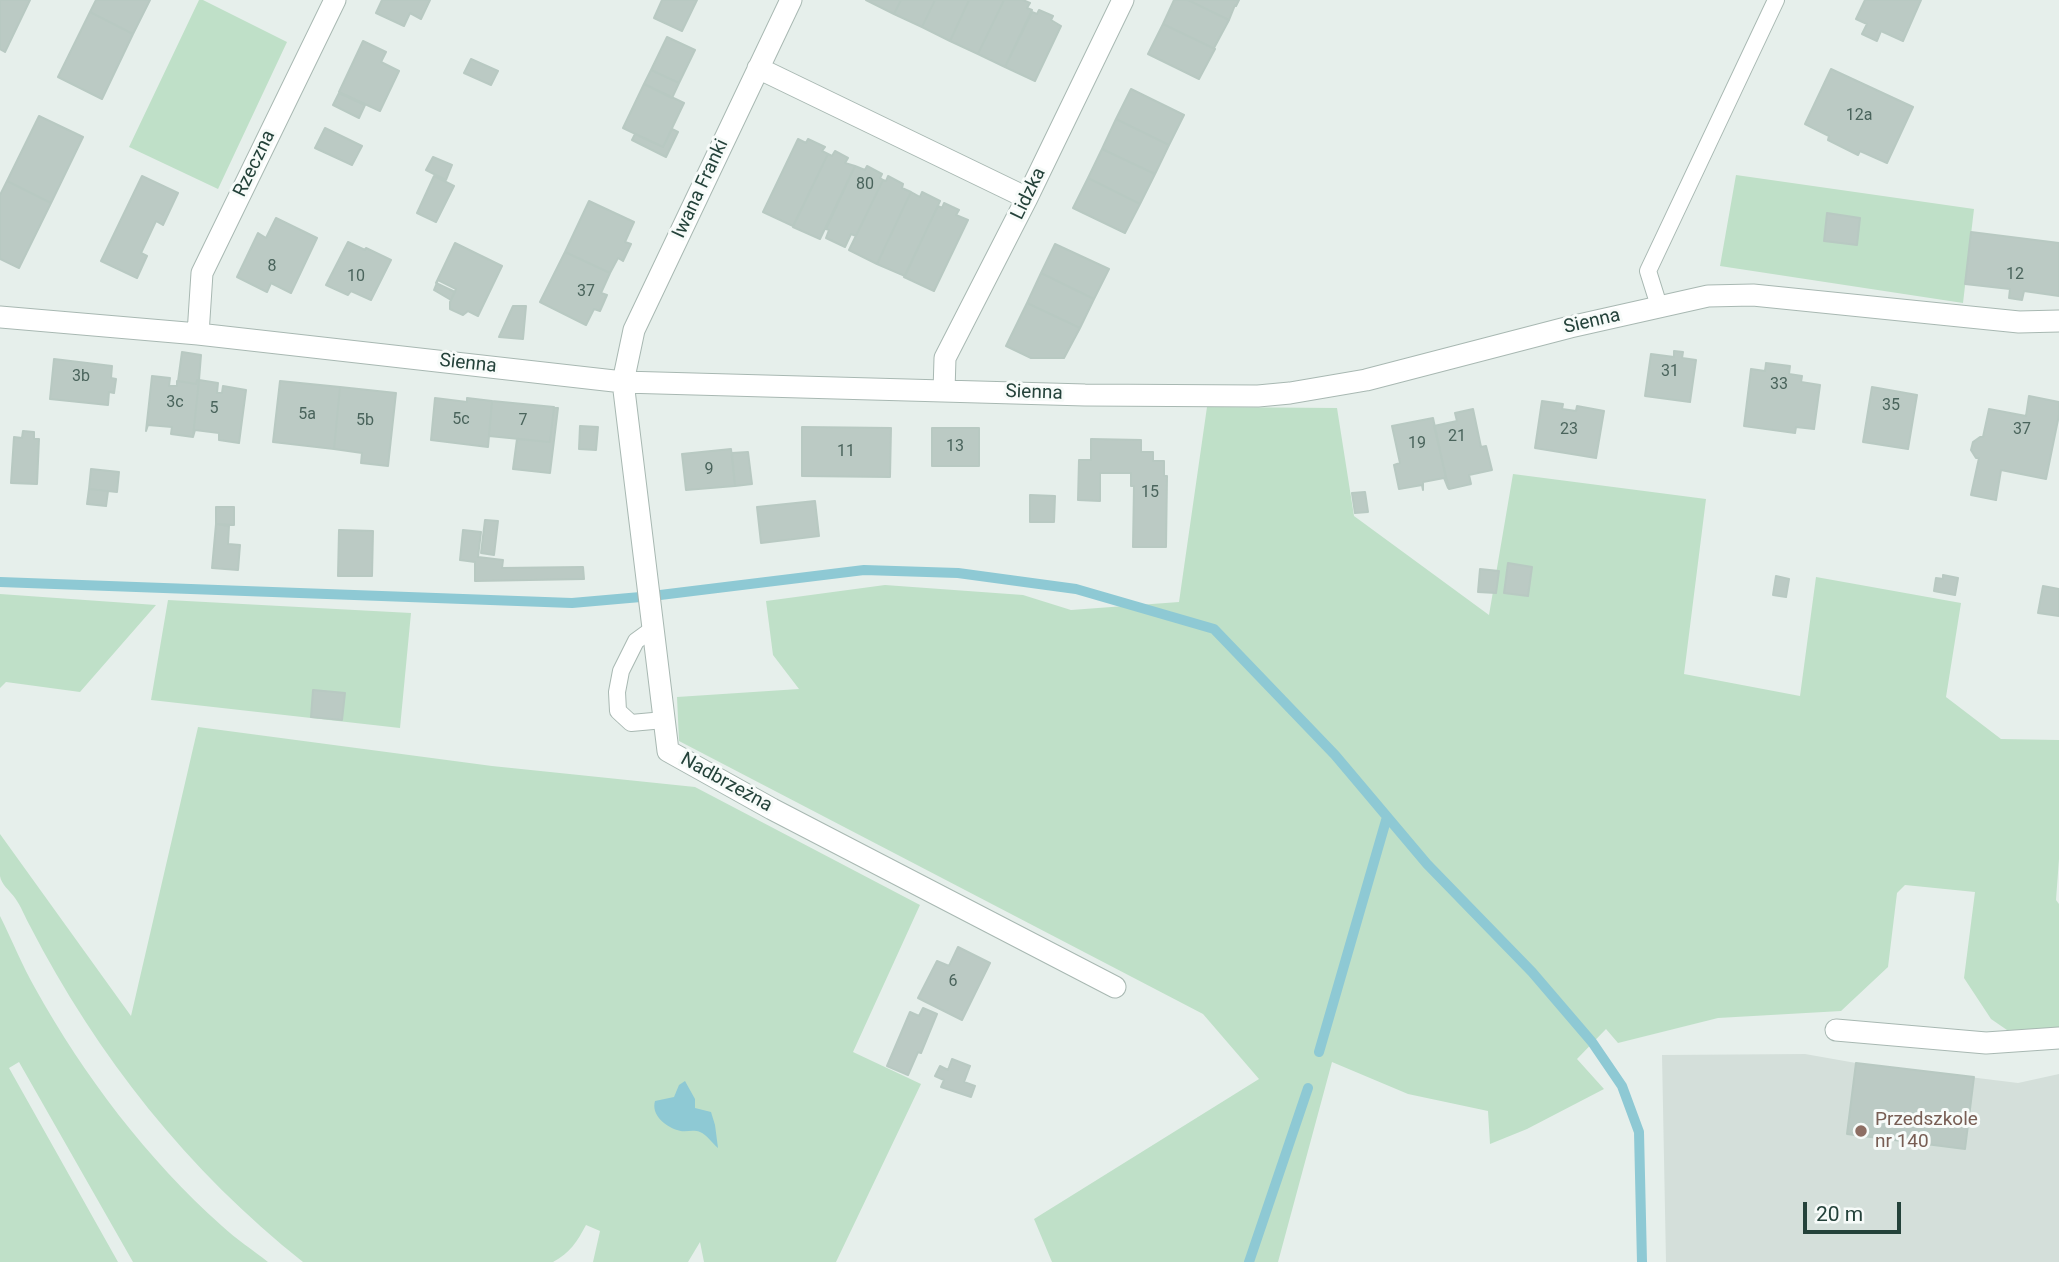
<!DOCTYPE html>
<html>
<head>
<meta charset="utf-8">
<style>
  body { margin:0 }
  #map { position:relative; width:2059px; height:1262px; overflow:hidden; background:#e6efeb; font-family:Roboto,sans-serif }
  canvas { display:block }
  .scale { position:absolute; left:1803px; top:1202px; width:98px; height:32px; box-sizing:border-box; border:4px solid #24423a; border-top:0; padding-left:9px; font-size:21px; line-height:24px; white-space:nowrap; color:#24423a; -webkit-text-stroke:5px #f7fbf9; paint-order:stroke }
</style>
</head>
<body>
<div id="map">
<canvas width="2059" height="1262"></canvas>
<div class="scale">20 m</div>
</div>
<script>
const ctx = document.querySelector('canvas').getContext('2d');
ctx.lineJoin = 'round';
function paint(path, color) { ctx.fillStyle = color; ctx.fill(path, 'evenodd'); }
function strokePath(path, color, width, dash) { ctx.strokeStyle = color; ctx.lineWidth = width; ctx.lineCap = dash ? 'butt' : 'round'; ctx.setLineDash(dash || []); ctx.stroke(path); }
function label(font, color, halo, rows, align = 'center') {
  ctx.font = font + ' Roboto,sans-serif'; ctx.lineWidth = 6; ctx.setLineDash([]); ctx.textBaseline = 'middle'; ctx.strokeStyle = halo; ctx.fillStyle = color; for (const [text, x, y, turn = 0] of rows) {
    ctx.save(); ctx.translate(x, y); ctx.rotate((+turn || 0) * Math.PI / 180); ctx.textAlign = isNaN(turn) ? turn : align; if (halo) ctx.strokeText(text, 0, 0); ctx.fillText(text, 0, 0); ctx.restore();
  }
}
const built = new Path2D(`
  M1805 1054 1856 1063 2018 1083 2059 1074V1262H1666L1662 1055Z`);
const green = new Path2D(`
  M199 0H203L287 42 218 189 129 147Z
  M1736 175 1974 209 1963 303 1720 266Z
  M1207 407 1337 408 1354 516 1489 615 1513 474 1706 499 1684 674 1800 696 1816 577 1961 603 1946 697 2001 739 2059 740V859L2056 900 2059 904V1029L2007 1030 1991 1019 1964 978 1975 892 1905 885 1897 893 1888 967 1841 1011 1718 1018 1618 1043 1606 1029 1577 1059 1604 1089 1527 1129 1490 1144 1488 1111 1408 1094 1332 1062 1278 1262H1052L1034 1219 1259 1079 1203 1014 679 741 677 697 799 689 773 655 766 601 885 585 1023 595 1071 610 1179 602Z
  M0 594 156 605 80 692 6 682 0 688Z
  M168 600 411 613 400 728 151 700Z
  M198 727 492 766 695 787 920 905 853 1052 921 1084 836 1262H704L700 1242 688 1262H593L600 1231 586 1225C577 1242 570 1253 553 1262H303C188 1171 97 1056 30 926 25 917 21 906 15 898 10 891 1 884 0 876 0 863 0 847 0 834L131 1016Z
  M0 916C12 940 22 965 35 988 84 1076 147 1159 222 1226 236 1239 253 1250 268 1262H133L19 1062 9 1068 118 1262H0Z`);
const water = new Path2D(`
  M685 1081 695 1099V1108L711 1112 715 1125 718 1148C712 1143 707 1135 700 1132 692 1129 685 1133 677 1130 665 1126 651 1115 655 1101L674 1097 679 1085Z`);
const stream = new Path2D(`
  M0 582 572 603 652 596 864 570 958 573 1076 589 1214 629 1335 755 1427 864 1532 972 1592 1042 1622 1086 1639 1132 1642 1262
  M1319 1052 1387 817
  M1249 1262 1308 1088`);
const building = new Path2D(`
  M0 0H30L5 52 0 49Z
  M96 0H150L133 34 90 12Z
  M382 0H430L421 19 410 13 404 26 376 13Z
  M662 0H697L682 31 654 18Z
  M866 0H901L894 14Z
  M901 0H935L922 27 894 14Z
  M935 0H969L950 41 922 27Z
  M969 0H1004L978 54 950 41Z
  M1004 0H1023L1030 3 1027 8 1032 10 1005 67 978 54Z
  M1174 0H1188L1229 20 1214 48 1215 49 1163 24Z
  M1188 0H1239L1236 6 1235 5 1229 20Z
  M1865 0H1921L1903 41 1881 31 1877 41 1862 34 1867 24 1856 19Z
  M1039 10 1053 16 1051 20 1061 26 1035 81 1005 67 1032 12 1037 14Z
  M90 12 133 34 102 99 58 77Z
  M1163 24 1215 49 1199 79 1148 54Z
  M667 37 695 50 679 83 651 70Z
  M363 41 386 52 381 62 399 71 380 111 339 92Z
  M471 59 498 71 491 85 464 73Z
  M1831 69 1913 107 1887 163 1860 151 1858 155 1828 140 1829 136 1805 124Z
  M651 70 679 83 672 98 644 84Z
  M644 84 684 103 663 147 623 128Z
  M1131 89 1184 115 1169 145 1116 119Z
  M339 93 365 105 359 118 333 105Z
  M39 116 83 137 51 203 7 181Z
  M1116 119 1169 145 1155 174 1102 149Z
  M325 128 362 146 352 165 315 148Z
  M672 129 678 132 666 157 632 140 635 134 663 147Z
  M798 139 806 143 808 139 825 147 822 151 828 154 793 226 763 212Z
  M1102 149 1155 174 1140 204 1088 178Z
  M835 151 848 158 845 163 855 166 820 239 793 227 828 154 832 156Z
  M433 157 452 165 446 180 426 170Z
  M855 166 865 170 867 166 882 174 880 178 883 180 856 236 851 234 845 247 826 238 829 230 826 229Z
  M142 176 178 193 163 225 156 221 141 253 147 256 137 278 101 261Z
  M434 176 454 186 436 222 417 213Z
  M888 176 903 184 902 188 911 192 877 264 849 250 883 180 886 181Z
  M1088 178 1140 204 1125 233 1073 208Z
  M7 181 51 203 19 268 0 259V195Z
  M911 192 920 197 922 192 940 201 905 276 877 264Z
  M589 201 634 222 625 242 631 244 623 261 618 258 610 273 565 252Z
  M944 203 959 210 956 215 968 220 934 291 904 277 938 206 942 208Z
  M1827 213 1860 218 1857 245 1824 241Z
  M276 218 317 238 291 293 271 283 267 292 237 277 258 233 266 238Z
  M1971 232 2059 243V296L2024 291 2022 300 2009 298 2010 289 1965 284Z
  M348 242 365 250 366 248 391 260 371 300 351 291 348 295 326 285Z
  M455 243 502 266 478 316 468 311 463 315 450 309V302L455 292 436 283Z
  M1055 244 1109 269 1094 299 1041 273Z
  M565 252 610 273 601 293 607 295 604 302 600 311 594 309 586 325 540 302Z
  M1041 273 1094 299 1080 328 1027 303Z
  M438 280 456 289 451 300 434 290Z
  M1027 303 1080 328 1064 358H1031L1006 346Z
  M513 306H526L523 339 499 337Z
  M1674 351 1683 352 1682 358 1696 360 1690 402 1645 396 1651 354 1674 357Z
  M182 352 201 355 199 380H197L196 384 178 381Z
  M54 359 112 366 111 378 116 379 114 393 109 392 108 405 50 399Z
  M1766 363 1790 366 1789 374 1802 376 1801 382 1820 385 1814 429 1796 427 1795 433 1744 426 1751 369 1765 371Z
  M152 376 170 378 169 386H177V381L196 384 197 380H199L193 437 171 434 172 427 148 425 146 431Z
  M199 380 218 383 217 393H222L223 386 246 390 239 443 219 440V433L195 430 193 437Z
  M280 381 340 387 334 449 273 442Z
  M340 387 396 393 388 466 361 463 362 453 334 449Z
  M1872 387 1917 395 1908 449 1863 442Z
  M2029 396 2059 402V415L2046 479 2001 470 1996 500 1971 495 1979 458H1976L1971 450 1973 442 1980 437H1983L1989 409 2026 416Z
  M435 398 467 402V398L492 401 488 447 431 440Z
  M492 401 554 407 550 442 489 436Z
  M1542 401 1563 404 1562 409 1576 411 1577 406 1604 411 1596 458 1535 448Z
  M554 408H558L550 473 513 469 517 439 550 442Z
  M1473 409 1481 447 1486 446 1492 470 1469 475 1471 484 1449 489 1434 426 1457 421 1455 413Z
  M1433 418 1448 488 1444 478 1423 482V490L1422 485 1399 489 1394 465 1400 463 1392 426Z
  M580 426 598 427 596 450 579 449Z
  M802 427 891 428 890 477 802 476Z
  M932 428H979V466H932Z
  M23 431 34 432V439H39L37 484 11 483 14 437 22 438Z
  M1091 439 1141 440V452H1153V461H1164V476H1167L1166 547H1133L1134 486H1131V473H1100V501L1078 500 1079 460H1091Z
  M731 449 735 486 686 490 682 454Z
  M748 452 752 484 735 486 732 453Z
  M91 469 119 472 117 492 89 489Z
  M89 489 108 491 106 506 87 504Z
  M1365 492 1368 512 1355 513 1352 493Z
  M1030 495 1055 496 1054 522H1030Z
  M815 501 819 536 761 543 757 507Z
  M216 507H234V525L216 524Z
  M485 520 498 521 494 555 481 553Z
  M216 524 229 526 228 544 240 545 238 570 212 568Z
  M339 530 373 531 372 576H338Z
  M463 530 481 532 478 557 503 560 502 568 583 567 584 579 475 581V562L460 560Z
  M1508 563 1532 567 1528 596 1504 593Z
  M1480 569 1499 571 1496 593 1478 592Z
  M1943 575 1958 578 1955 595 1934 591 1936 578 1943 579Z
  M1776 576 1789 579 1786 597 1773 595Z
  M2043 586 2059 589V616L2038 613Z
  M313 690 345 693 342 720 311 717Z
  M958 947 990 963 962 1020 918 998 937 961 949 966Z
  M923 1008 937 1014 921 1053 918 1052 908 1075 887 1066 910 1012 919 1016Z
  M952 1059 970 1066 964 1082 975 1086 971 1097 941 1087 944 1080 935 1076 940 1066 948 1070Z
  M1856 1063 1974 1077 1965 1149 1847 1134Z`);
const service = new Path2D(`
  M1659 306 1648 271 1776 0
  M654 628 636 641 621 671 617 692 618 711 631 723 664 720`);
const minor = new Path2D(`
  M791 0 634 330 623 382 668 751 772 809 1115 987
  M758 68 1027 198
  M0 317 198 334 623 382 1085 395 1258 396 1290 393 1366 380 1570 327 1708 296 1753 295 2019 322 2059 321
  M198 334 202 273 335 0
  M944 391 945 358 1027 198 1123 0
  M1836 1030 1986 1043 2059 1038`);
const markers = [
  [1861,1131,7,"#8d6e63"]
];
const numberNames = [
  ["12a",1859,116],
  ["80",865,185],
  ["8",272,267],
  ["12",2015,275],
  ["10",356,277],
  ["37",586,292],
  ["31",1670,372],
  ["3b",81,377],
  ["33",1779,385],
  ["3c",175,403],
  ["35",1891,406],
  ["5",214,409],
  ["5a",307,415],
  ["5c",461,420],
  ["5b",365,421],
  ["7",523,421],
  ["23",1569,430],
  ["37",2022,430],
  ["21",1457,437],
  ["19",1417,444],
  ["13",955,447],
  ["11",846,452],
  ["9",709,470],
  ["15",1150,493],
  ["6",953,982]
];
const streetNames = [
  ["Rzeczna",255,164,-64],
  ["Iwana Franki",701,189,-65],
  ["Lidzka",1029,194,-64],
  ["Sienna",1592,322,-13],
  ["Sienna",468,364,6],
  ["Sienna",1034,393,2],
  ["Nadbrzeżna",726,783,29]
];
const educationNames = [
  ["Przedszkole",1875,1120],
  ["nr 140",1875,1142]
];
paint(built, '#d4dfda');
paint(green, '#bfe0c8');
paint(water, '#8ec9d4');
strokePath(stream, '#8ec9d4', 10);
paint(building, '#bbcac4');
strokePath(building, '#b8c9c2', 2);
strokePath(service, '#a8b8b2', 18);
strokePath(minor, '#a8b8b2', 23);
strokePath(service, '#fff', 16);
strokePath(minor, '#fff', 21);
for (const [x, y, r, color] of markers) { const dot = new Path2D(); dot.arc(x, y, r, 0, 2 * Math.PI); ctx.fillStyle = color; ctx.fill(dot); strokePath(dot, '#f7fbf9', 2.5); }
label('16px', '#4a645c', null, numberNames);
label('19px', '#24423a', '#f7fbf9', streetNames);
label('19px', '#785e54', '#f7fbf9', educationNames, 'left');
</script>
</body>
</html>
